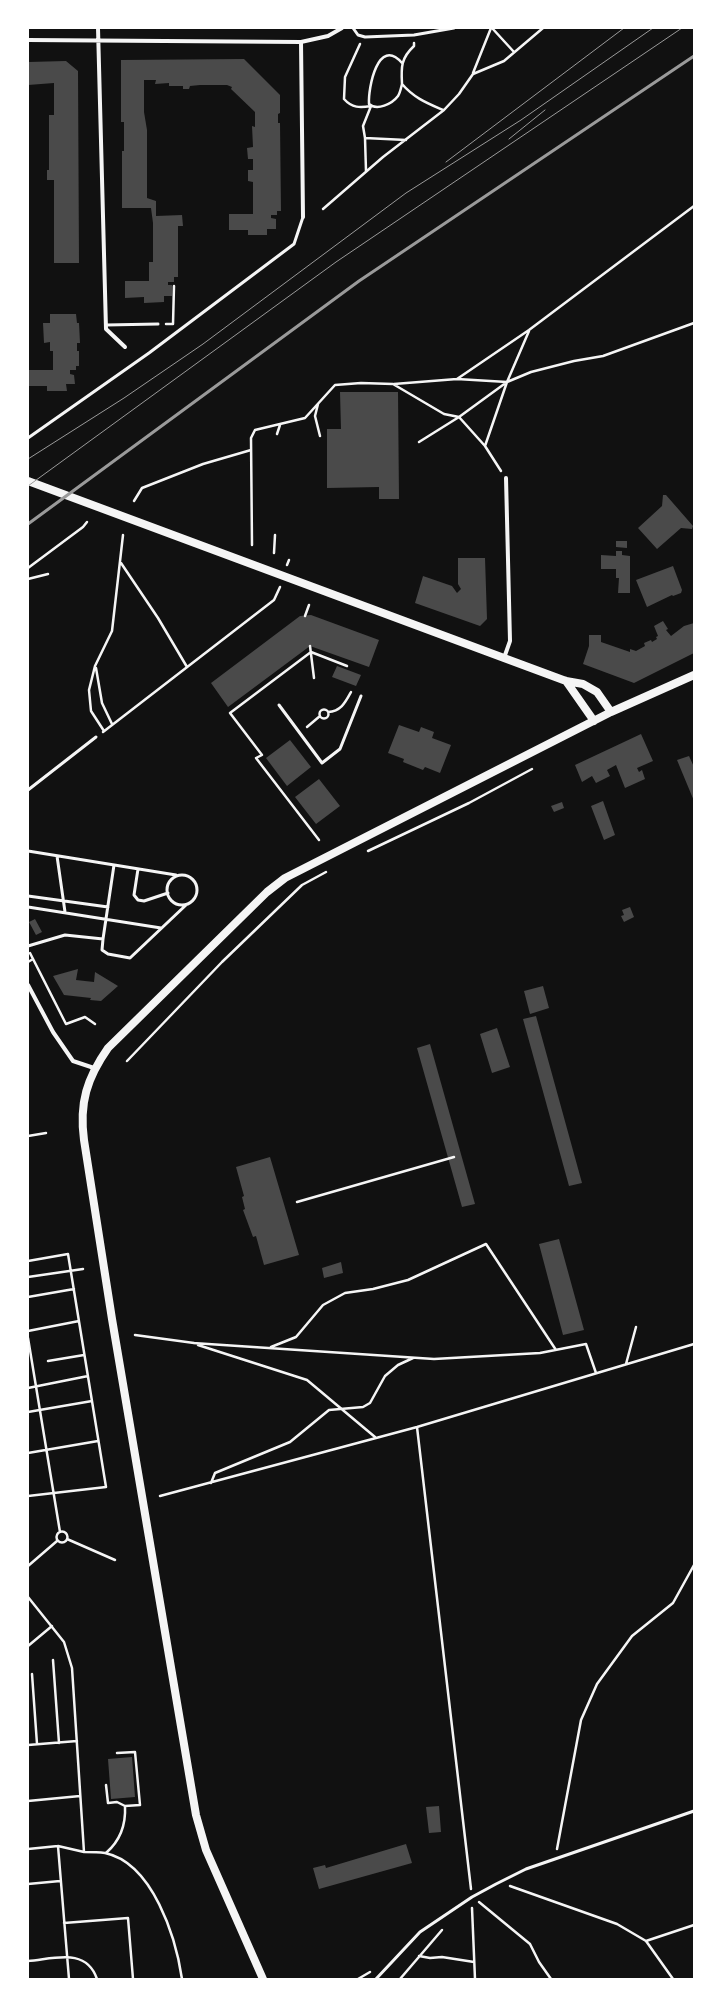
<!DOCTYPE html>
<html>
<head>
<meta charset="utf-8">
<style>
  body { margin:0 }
  #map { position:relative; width:722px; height:2007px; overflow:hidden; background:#111; font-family:Poppins,sans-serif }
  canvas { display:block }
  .frame { position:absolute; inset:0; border:29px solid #fff; pointer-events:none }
</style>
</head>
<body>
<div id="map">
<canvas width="722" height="2007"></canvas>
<div class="frame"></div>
</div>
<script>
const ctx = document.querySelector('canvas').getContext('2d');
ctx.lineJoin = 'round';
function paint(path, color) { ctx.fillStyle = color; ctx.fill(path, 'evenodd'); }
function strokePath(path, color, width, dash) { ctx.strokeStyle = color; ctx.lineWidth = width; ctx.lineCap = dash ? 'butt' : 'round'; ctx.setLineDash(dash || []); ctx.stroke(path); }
const building = new Path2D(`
  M244 59 280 95V113L278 114V123H280L281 211H277V215H271V218L276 219V229H267V235H248V230H229V214H253V182L248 181V170H253V159H248L247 148 253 147 252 126 255 127V112L231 89 232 87 227 85H200L190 86 189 89H183V86H169V83L155 84 156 80H144V112L147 130V198L156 201V216L182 215 183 226H178V277H174V282H168V285H172V296H164V302L144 303V297L125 298V281H149V262H153V223L151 208H122V151H124V122H121V60Z
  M66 61 78 71 79 263H54V180H47V170H49V115H54V83L28 85V62Z
  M50 314H76L77 323H79L80 343H77V351H79V366H76V370H70V374L74 375 75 384H66L67 391H47V386H28V370H53V351H50V342L44 343 43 323H50Z
  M340 392H398L399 499H379V487L327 488V429H341Z
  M663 495H666L693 526 692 529 681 528 657 549 638 528 662 506Z
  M616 541H627V548L616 547Z
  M616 551H622V555L630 556V593H618L619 578H616V569H601V555L616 556Z
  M458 558H485L487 619 480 626 415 603 423 576 452 586 457 593 461 589 458 584Z
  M673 566 682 590 681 593 673 596 672 595 647 607 636 580Z
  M311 615 379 640 369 667 310 646 228 707 211 683 300 616Z
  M663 621 668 629 666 630 671 636 684 626 694 623V653L634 683 583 664 589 646V635H601V642L630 652V649L636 651 645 646 644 643 651 640 652 642 657 639 656 637 658 636 654 626Z
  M337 666 361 675 356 686 332 677Z
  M399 725 419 732 421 727 434 732 432 738 451 745 440 773 425 767 423 770 403 762 404 759 388 753Z
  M641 734 653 761 637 768 639 772 642 770 645 779 625 788 616 765 607 770 610 776 596 783 592 776 582 782 575 765Z
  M290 740 311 767 287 786 266 758Z
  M689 756 694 767V801L677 760Z
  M319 779 340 806 316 824 295 797Z
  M603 801 615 835 604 840 591 806Z
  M562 802 564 808 554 812 551 806Z
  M630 907 634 917 624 922 621 916 624 915 622 910Z
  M35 919 42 932 36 935 29 922Z
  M78 969 76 980 94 982 95 972 118 986 101 1001 90 1000 91 998 64 995 53 976Z
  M543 986 549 1008 530 1014 524 991Z
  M536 1016 582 1183 569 1186 523 1019Z
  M497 1028 510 1067 492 1073 480 1034Z
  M430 1044 475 1204 462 1207 417 1048Z
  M270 1157 299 1255 264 1265 256 1236 253 1237 243 1210 245 1209 242 1197 244 1196 236 1167Z
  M559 1239 584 1330 563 1335 539 1244Z
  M341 1262 343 1273 324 1278 322 1268Z
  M132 1757 135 1797 111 1799 108 1759Z
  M439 1806 441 1832 429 1833 426 1807Z
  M406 1844 412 1863 319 1889 313 1868 325 1865 326 1868Z`);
const path = new Path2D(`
  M492 28 514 52
  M414 43V46C401 58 401 67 402 84 414 98 427 103 443 110
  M360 44 345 77 344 99C352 108 360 108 371 106
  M402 63C378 36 368 88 369 104 377 111 392 104 398 96 400 93 401 88 402 84
  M473 73 491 28
  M365 138 363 126 371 106
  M366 171 365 138 406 140
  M323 209 383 157 444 110 459 94 473 74 504 61 543 28
  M166 324H173L174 286
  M457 379 529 330 694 206
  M394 384 457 379 507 382
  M318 404 315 416 320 436
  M277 434 280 425
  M419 442 459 417 507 382 531 372 574 361 603 356 694 323
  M485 446 507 382 529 331
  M134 501 142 488 203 464 251 450
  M252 545 251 438 255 430 305 418 335 385 361 383 393 384 444 414 459 417 485 446 501 471
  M274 553 275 535
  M121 563 158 618 187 667
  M287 565 289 560
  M28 568 83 527 87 522
  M28 579 48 574
  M305 616 309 605
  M310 646 314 678
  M96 668 102 703 112 724
  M319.5 714a4.5 4.5 0 1 1 9 0a4.5 4.5 0 1 1-9 0Z
  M328 712C341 711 345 703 351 692
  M307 727 320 716
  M104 731 91 711 89 690 95 666 112 631 123 535
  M103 732 274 600 280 587
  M319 840 256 758 262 755 230 713 311 652 347 666
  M368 851 469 803 532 769
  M30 953 66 1024 85 1017 95 1024
  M28 962 33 959
  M127 1061 222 962 302 885 326 872
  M28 1136 46 1133
  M297 1202 454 1157
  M28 1261 68 1254 106 1487 28 1496
  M28 1277 83 1269
  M28 1297 74 1289
  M28 1331 79 1321
  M135 1335 194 1343
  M28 1338 60 1532
  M193 1343 434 1359 540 1353 586 1344 596 1373
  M198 1345 307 1380 375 1437
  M271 1347 296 1337 323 1305 345 1293 373 1289 408 1280 486 1244 556 1350
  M48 1361 84 1355
  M626 1364 636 1327
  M28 1388 88 1376
  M28 1412 92 1401
  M417 1427 471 1889
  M28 1453 98 1441
  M211 1483 215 1473 290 1442 329 1410 363 1407 370 1403 385 1376 398 1365 413 1358
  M160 1496 417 1427 694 1344
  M56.5 1537a5.5 5.5 0 1 1 11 0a5.5 5.5 0 1 1-11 0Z
  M67 1539 115 1560
  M28 1566 57 1541
  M28 1597 64 1642 72 1668 84 1852 58 1846 69 1979
  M28 1646 52 1626
  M53 1660 59 1743
  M32 1674 37 1744
  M28 1745 77 1741
  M106 1785 108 1803 117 1802 125 1806
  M28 1801 80 1796
  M28 1849 58 1846
  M557 1849 581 1720 597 1684 632 1636 673 1603 694 1565
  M84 1852C91 1852 98 1852 105 1853 153 1863 176 1938 182 1979
  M106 1853C121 1840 126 1825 125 1806L140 1805 135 1752 117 1753
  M28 1884 60 1881
  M510 1886 617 1924 646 1941 673 1979
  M479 1902 530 1944 539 1962 551 1979
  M472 1908 475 1979
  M64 1923 128 1918 133 1979
  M646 1941 694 1925
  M419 1956 430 1958 442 1957 474 1962
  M28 1961C54 1959 86 1947 97 1979
  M358 1979 370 1972
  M400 1979 442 1930`);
const service = new Path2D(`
  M353 28 358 35 365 37 414 35 454 28
  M106 325 158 324
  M28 438 149 353 294 244 303 217
  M279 705 322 763 340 749 361 696
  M28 790 96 737
  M28 851 176 875
  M57 856 65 912
  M114 865 103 939 102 950 108 954 130 958 186 905
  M138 869 134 895 138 900 144 901 168 893
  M167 890a15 15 0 1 1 30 0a15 15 0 1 1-30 0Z
  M28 896 108 907
  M28 907 161 928
  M28 946 65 935 103 939
  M376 1979 420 1932 472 1897 496 1884 526 1869 694 1811`);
const minor = new Path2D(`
  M98 28 106 329 125 347
  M28 40 301 42 328 36 342 28
  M301 42 303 217
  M504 658 510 641 506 478
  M28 985 53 1032 73 1061 94 1068`);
const secondary = new Path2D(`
  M28 481 504 658 566 681 583 684 597 692 611 712
  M566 681 594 721
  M263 1979 206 1850 196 1815 112 1319 84 1140C79 1103 87 1078 108 1048L267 892 285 878 611 712 694 675`);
const tram = new Path2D(`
  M509 139 545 110
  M446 162 624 28
  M28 459 124 398 203 344 406 193 521 120 653 28
  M28 486 336 262 682 28`);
const rail = new Path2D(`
  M28 524 359 281 694 56`);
paint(building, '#4a4a4a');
strokePath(path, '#f5f5f5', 2.5);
strokePath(service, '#f5f5f5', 3);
strokePath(minor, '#f5f5f5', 4);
strokePath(secondary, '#f5f5f5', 8);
strokePath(tram, '#9a9a9a', 1);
strokePath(rail, '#9a9a9a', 3);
</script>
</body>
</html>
